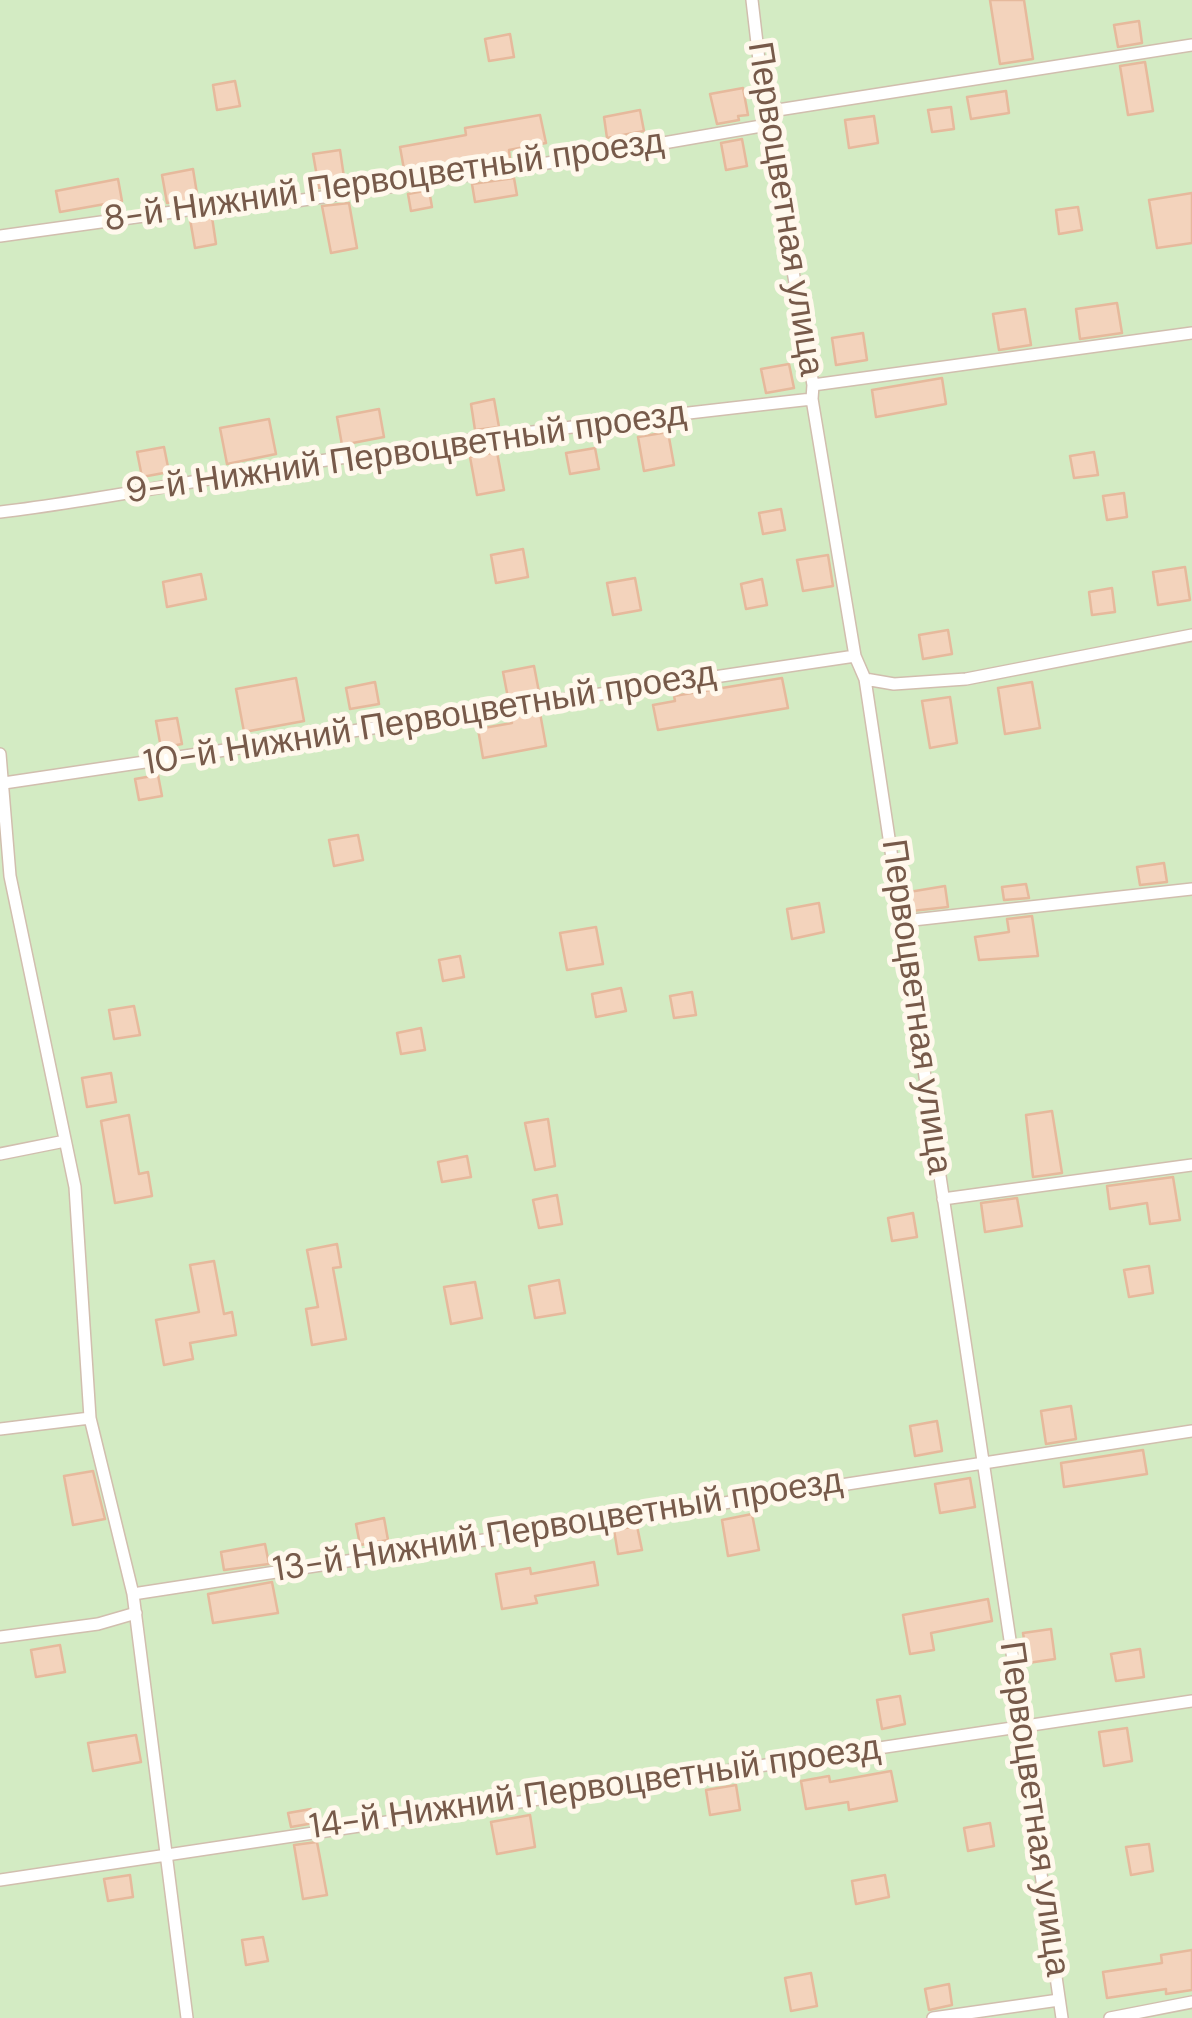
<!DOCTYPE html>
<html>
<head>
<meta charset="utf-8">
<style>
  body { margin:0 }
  canvas { display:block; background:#fdf4e5 }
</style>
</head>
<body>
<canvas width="1192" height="2018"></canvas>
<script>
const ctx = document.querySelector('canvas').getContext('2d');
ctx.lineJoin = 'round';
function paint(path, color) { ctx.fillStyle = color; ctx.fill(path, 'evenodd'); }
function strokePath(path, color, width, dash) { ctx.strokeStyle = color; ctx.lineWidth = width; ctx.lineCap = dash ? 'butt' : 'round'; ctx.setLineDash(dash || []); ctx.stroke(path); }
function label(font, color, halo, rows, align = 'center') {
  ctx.font = font + ' "DM Sans",sans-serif'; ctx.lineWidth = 10; ctx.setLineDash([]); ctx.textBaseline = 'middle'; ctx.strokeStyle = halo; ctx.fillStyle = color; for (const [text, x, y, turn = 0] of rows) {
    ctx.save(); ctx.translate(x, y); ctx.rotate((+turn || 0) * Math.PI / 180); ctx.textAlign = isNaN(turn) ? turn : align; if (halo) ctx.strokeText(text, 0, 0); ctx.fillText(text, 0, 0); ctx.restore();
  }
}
const green = new Path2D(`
  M0 0H1192V2018H0Z`);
const building = new Path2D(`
  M990 0H1024L1033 59 1000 64Z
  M1139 21 1142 43 1118 47 1114 25Z
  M510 34 514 57 489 61 485 39Z
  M1145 62 1153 111 1128 115 1120 66Z
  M235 81 240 106 217 110 213 85Z
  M743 88 748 115 738 116 739 120 717 124 710 94Z
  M1006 91 1009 113 971 119 967 97Z
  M951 107 954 129 932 132 928 110Z
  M640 110 644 131 607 138 604 117Z
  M540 115 546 143 509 150 510 159 469 165 468 159 425 167 426 172 405 175 400 147 466 135 465 128Z
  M874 116 878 143 849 148 845 120Z
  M742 139 747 166 726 170 721 143Z
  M340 150 345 184 319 188 313 154Z
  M193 169 198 200 167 203 162 175Z
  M514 178 517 195 475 202 472 184Z
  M118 179 122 201 60 212 56 191Z
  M429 190 432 207 411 211 408 194Z
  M1192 193V243L1157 248 1149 200Z
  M349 203 357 248 331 253 322 206Z
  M1078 207 1082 230 1059 234 1056 210Z
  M212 217 216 244 195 248 190 219Z
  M1117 303 1122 333 1080 339 1076 309Z
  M1025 309 1031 345 999 350 993 314Z
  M863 333 867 360 836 365 832 338Z
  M789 364 794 388 766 393 761 369Z
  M942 378 946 404 876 417 872 390Z
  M494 399 499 427 475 430 471 404Z
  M379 409 384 437 342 445 337 417Z
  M269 419 276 454 227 464 220 428Z
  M668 432 674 465 644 471 638 437Z
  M164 447 169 472 142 477 137 452Z
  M595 448 599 469 570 474 566 453Z
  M497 452 504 490 477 495 470 457Z
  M1094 452 1098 475 1074 478 1070 456Z
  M1124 493 1127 517 1107 520 1103 496Z
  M781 509 785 530 763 534 759 513Z
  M523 549 528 577 496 583 491 555Z
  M828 555 833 586 803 591 797 560Z
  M1185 567 1190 600 1158 605 1153 572Z
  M201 574 206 599 167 607 163 582Z
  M635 578 641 610 613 615 607 583Z
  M762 579 767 605 746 609 741 584Z
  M1112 588 1115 612 1092 615 1089 592Z
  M948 630 952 654 923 659 919 635Z
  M534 666 539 692 508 698 503 672Z
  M296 678 304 721 244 732 236 689Z
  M782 678 788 708 658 730 653 705 675 701 674 696Z
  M375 682 379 704 350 709 346 688Z
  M1032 682 1040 728 1005 734 998 688Z
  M950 697 957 743 930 748 922 701Z
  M540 713 546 746 483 758 478 729 512 723 511 717Z
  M177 718 182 744 161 748 156 721Z
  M158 775 162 796 139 800 135 779Z
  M358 835 363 860 334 866 329 840Z
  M1164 863 1167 882 1140 885 1137 867Z
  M1026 884 1029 898 1004 900 1002 887Z
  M945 886 948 907 912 911 909 892Z
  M819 903 824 932 792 939 787 909Z
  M1032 916 1038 956 979 960 975 937 1009 932 1007 919Z
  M596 927 603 964 567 970 560 933Z
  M460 956 464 977 443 981 439 960Z
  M621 988 626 1011 596 1017 592 994Z
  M692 992 696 1015 674 1018 670 996Z
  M134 1006 140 1035 114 1039 109 1010Z
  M421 1028 425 1050 401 1054 397 1033Z
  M111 1073 116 1102 87 1107 82 1078Z
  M1052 1111 1062 1173 1033 1177 1026 1115Z
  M129 1115 139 1174 148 1172 152 1196 115 1203 101 1121Z
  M548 1119 555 1166 535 1170 525 1123Z
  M467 1156 471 1177 442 1182 438 1162Z
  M1173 1177 1180 1220 1150 1224 1147 1203 1110 1209 1107 1186Z
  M557 1195 562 1224 539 1228 533 1200Z
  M1017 1198 1022 1226 985 1232 981 1203Z
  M913 1213 917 1237 892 1241 888 1218Z
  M337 1244 341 1267 333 1268 346 1339 312 1345 306 1309 318 1307 307 1250Z
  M214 1261 224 1314 232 1312 236 1335 190 1343 193 1359 164 1365 156 1320 199 1312 190 1265Z
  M1149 1266 1153 1293 1129 1297 1124 1270Z
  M559 1280 565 1313 535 1318 529 1286Z
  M475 1282 482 1318 451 1324 444 1287Z
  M1071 1406 1076 1439 1046 1444 1041 1411Z
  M937 1421 942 1451 915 1456 910 1426Z
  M1143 1450 1147 1474 1064 1487 1061 1463Z
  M93 1471 105 1519 73 1525 64 1476Z
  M970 1478 975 1507 940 1513 935 1484Z
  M752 1514 759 1550 728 1556 722 1520Z
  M384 1518 388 1540 360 1545 356 1524Z
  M637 1526 642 1550 618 1554 614 1530Z
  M265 1544 269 1564 224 1570 221 1552Z
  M594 1562 598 1585 535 1596 537 1603 502 1609 496 1574 530 1568 531 1574Z
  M272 1582 278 1613 213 1623 208 1594Z
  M988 1599 992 1621 931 1633 934 1650 910 1654 903 1615Z
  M1051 1629 1055 1659 1028 1663 1023 1633Z
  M60 1645 65 1672 36 1677 31 1650Z
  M1140 1649 1144 1677 1116 1681 1111 1654Z
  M900 1696 905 1724 882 1729 877 1700Z
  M1127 1728 1132 1761 1104 1766 1099 1732Z
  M136 1735 141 1762 93 1771 88 1743Z
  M891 1771 897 1801 849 1810 848 1802 806 1809 801 1781 829 1776 830 1782Z
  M736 1785 740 1810 710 1815 706 1790Z
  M311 1809 314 1823 291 1827 288 1813Z
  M530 1815 535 1847 497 1854 491 1822Z
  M990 1823 994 1846 968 1851 964 1828Z
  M317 1842 327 1895 303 1899 294 1845Z
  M1149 1844 1153 1871 1131 1875 1126 1847Z
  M130 1875 133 1897 108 1901 104 1879Z
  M885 1875 889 1897 856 1904 852 1881Z
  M263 1937 268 1961 246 1965 242 1940Z
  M1192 1950V1990L1166 1994V1989L1107 1998 1103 1972 1162 1963 1161 1955Z
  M811 1973 817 2006 791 2011 785 1978Z
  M949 1984 952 2005 929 2010 925 1989Z`);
const lane = new Path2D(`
  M752 0 765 112 813 385 812 399 855 656 865 679 1023 1726 1039 1860 1062 2018
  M765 112 1192 45
  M0 236 187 210 296 201 554 162 767 125
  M813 385 1192 333
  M0 512C101 500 200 479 300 464 470 438 641 418 812 399
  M865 679 894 684 966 679 1192 635
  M0 754 10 876 75 1187 90 1418 133 1594 187 2018
  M4 783 855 656
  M904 921 1192 889
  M0 1154 65 1141
  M943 1199 1192 1165
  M0 1429 90 1418
  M133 1594 1192 1431
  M0 1637 98 1624 136 1613
  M0 1880 1192 1701
  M933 2018 1059 2000
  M1110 2018 1192 2002`);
const streetNames = [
  ["8-й Нижний Первоцветный проезд",384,182,-8],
  ["Первоцветная улица",784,209,81],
  ["9-й Нижний Первоцветный проезд",406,454,-8],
  ["10-й Нижний Первоцветный проезд",430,720,-9],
  ["Первоцветная улица",915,1007,82],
  ["13-й Нижний Первоцветный проезд",558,1527,-9],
  ["14-й Нижний Первоцветный проезд",595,1789,-8],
  ["Первоцветная улица",1033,1809,82]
];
paint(green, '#d3ebc3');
paint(building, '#f3d3bc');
strokePath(building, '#e6b99c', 2.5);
strokePath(lane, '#d1beae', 14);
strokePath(lane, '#fff', 11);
label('35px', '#775a4a', '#fff8ec', streetNames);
</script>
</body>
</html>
